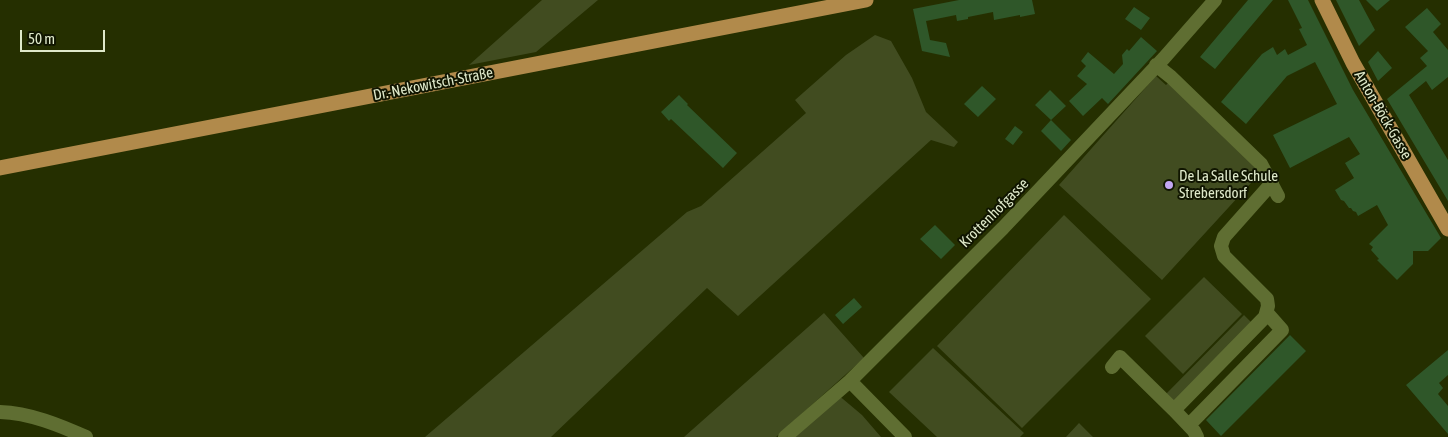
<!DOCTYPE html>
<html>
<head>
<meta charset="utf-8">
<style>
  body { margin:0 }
  #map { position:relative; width:1448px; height:437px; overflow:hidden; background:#252f00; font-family:"Asap Condensed",sans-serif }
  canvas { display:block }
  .scale { position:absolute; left:20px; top:30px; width:85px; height:22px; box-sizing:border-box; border:2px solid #dfe9ca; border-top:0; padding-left:6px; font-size:15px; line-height:18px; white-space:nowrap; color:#dfe9ca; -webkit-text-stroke:4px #101500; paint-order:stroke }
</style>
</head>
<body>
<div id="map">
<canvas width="1448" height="437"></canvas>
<div class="scale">50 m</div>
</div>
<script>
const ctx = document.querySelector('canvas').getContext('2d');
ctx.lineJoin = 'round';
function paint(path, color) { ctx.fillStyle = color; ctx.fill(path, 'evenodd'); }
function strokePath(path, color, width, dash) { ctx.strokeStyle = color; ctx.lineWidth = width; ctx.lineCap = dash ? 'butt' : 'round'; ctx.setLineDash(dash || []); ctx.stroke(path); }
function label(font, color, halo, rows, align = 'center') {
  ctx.font = font + ' "Asap Condensed",sans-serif'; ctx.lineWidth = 4; ctx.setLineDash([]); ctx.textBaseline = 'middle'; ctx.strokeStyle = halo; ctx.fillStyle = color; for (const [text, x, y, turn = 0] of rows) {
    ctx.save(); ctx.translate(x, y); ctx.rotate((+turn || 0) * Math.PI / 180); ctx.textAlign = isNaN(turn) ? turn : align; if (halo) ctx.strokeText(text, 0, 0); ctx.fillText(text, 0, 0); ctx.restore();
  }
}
const green = new Path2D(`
  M542 0H598L536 52 469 65Z
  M875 35 891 41 912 78 926 112 958 142 954 147 931 140 738 316 707 288 551 437H425L687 212 701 206 806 113 795 100 846 55Z
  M1156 76 1166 85 1171 80 1262 171 1162 280 1059 185Z
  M1064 215 1151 299 1022 428 937 346Z
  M1204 277 1242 314 1183 374 1145 336Z
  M824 313 864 358 776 437H684Z
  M1244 315 1255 326 1175 407 1164 396Z
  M933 348 1024 433 1020 437H937L889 392Z
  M837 394 862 415 881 437H791Z
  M1079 423 1093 437H1066Z`);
const building = new Path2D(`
  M959 0H1032L1035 14 1020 17V15L994 20 993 12 968 17V19L957 21 956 15 926 21 930 40 946 43 950 57 922 51 913 9Z
  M1248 0H1273L1215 69 1200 57Z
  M1288 0H1308L1353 90 1441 238 1428 251H1413V264L1397 280 1377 260 1379 259 1371 250 1373 247 1369 244 1388 225 1377 205 1358 216 1356 212 1353 211 1351 208H1349L1344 201 1341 200 1335 190 1354 178 1345 163 1360 154 1349 137 1290 168 1273 135 1337 104 1315 62 1287 76 1246 124 1221 102 1262 54 1273 47 1277 55 1285 49 1288 55 1307 45 1299 29 1302 28Z
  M1336 0H1359L1375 30 1359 46Z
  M1366 0H1390L1377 11Z
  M1134 7 1150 18 1141 30 1125 19Z
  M1427 8 1441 24 1433 32 1448 50V77L1432 90 1426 81 1409 95 1448 160V201L1387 99 1427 66 1420 58 1428 51 1405 27Z
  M1141 37 1157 51 1108 104 1102 98 1083 116 1069 101 1087 84 1077 76 1086 66 1081 61 1088 52 1114 74 1123 64 1122 55 1127 49 1129 51Z
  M1378 51 1392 68 1378 81 1368 62Z
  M982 86 996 99 978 117 964 104Z
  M1050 90 1066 106 1051 120 1035 105Z
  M679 95 688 104 687 105 737 153 723 168 671 119 669 121 661 112Z
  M1051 120 1071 140 1061 151 1041 131Z
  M1015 126 1023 132 1013 145 1005 139Z
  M935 225 955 245 941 259 920 239Z
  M854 298 862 307 843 324 835 315Z
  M1290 335 1306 351 1221 436 1206 420Z
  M1448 350V375L1439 383 1443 388 1438 394 1448 406V434L1406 385Z`);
const minor = new Path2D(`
  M1156 65 1171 77 1261 164 1278 196
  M1112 367 1120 357 1174 410
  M850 381 905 437
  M0 412C30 413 59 425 86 437
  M1189 425 1282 330 1267 313
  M785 437 850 381 1003 228 1164 58 1215 0
  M1197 437 1194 431 1174 410 1265 317 1268 306 1267 299 1224 256 1221 246 1224 237 1272 183`);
const major = new Path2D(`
  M1322 0 1353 63 1448 229
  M0 168 866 0`);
const markers = [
  [1169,185,5,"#c3a7f2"]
];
const streetNames = [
  ["Dr.-Nekowitsch-Straße",433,84,-11],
  ["Anton-Böck-Gasse",1383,115,60],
  ["Krottenhofgasse",994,213,-45]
];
const poiNames = [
  ["De La Salle Schule",1179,176],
  ["Strebersdorf",1179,193]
];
paint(green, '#414c20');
paint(building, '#2f5729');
strokePath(minor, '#5f6e32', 14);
strokePath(major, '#b18a4b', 15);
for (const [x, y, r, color] of markers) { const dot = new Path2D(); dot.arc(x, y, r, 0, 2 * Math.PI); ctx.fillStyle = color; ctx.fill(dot); strokePath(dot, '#101500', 2); }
label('15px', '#dfe9ca', '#101500', streetNames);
label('15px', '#dfe9ca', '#101500', poiNames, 'left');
</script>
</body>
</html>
